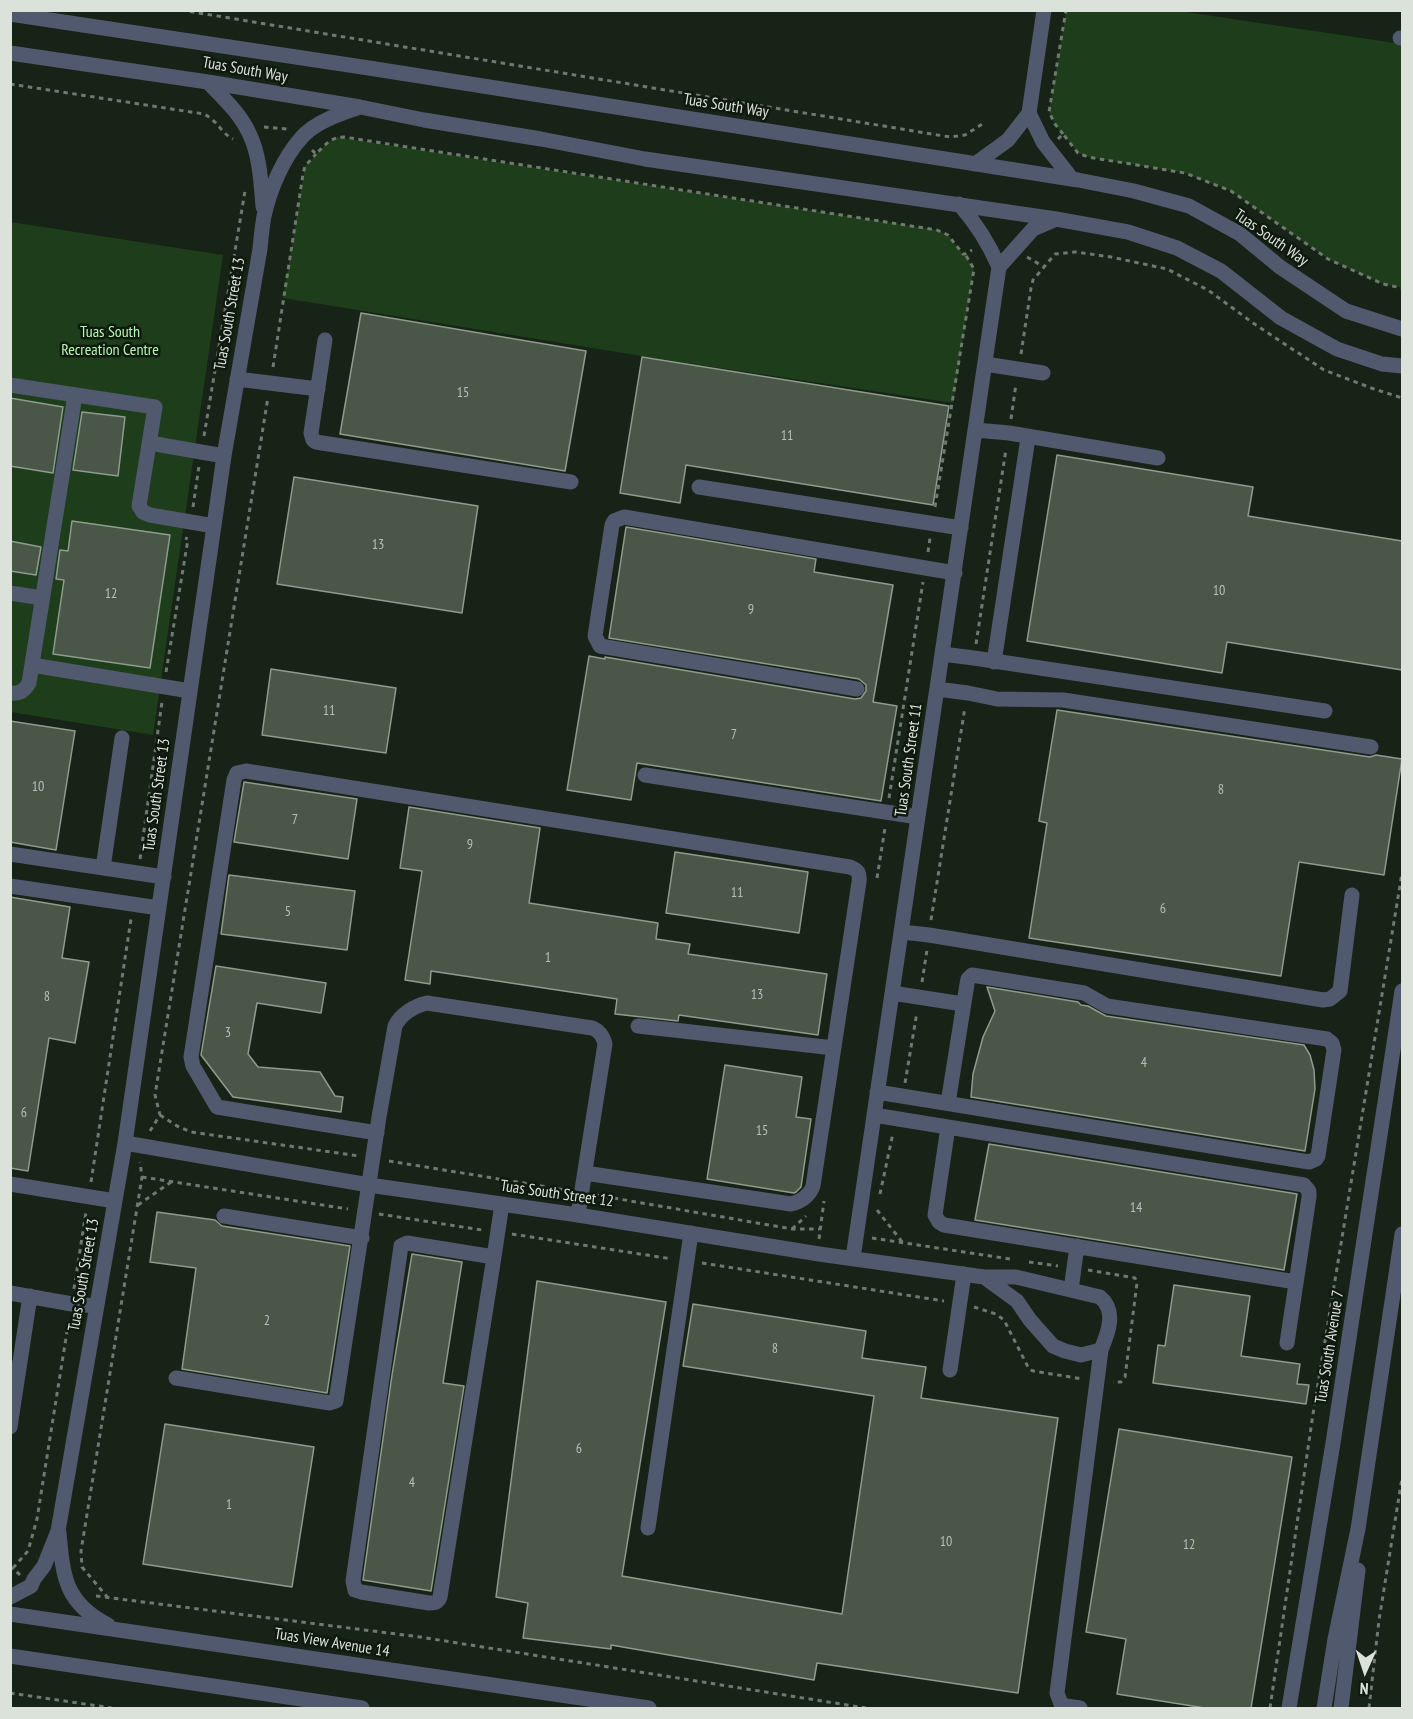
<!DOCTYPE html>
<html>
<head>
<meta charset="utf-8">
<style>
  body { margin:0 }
  #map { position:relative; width:1413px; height:1719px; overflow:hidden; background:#172316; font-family:"PT Sans Narrow",sans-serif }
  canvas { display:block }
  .frame { position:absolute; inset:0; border:12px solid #dae2da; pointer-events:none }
  .north { position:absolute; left:1335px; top:1641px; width:60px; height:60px; -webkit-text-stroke:4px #0e1a0d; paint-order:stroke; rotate:183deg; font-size:16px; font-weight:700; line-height:24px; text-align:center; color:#dae2da }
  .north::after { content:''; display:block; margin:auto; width:21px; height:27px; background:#dae2da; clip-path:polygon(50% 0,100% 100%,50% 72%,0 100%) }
</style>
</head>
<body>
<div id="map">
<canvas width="1413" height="1719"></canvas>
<div class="frame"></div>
<div class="north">N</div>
</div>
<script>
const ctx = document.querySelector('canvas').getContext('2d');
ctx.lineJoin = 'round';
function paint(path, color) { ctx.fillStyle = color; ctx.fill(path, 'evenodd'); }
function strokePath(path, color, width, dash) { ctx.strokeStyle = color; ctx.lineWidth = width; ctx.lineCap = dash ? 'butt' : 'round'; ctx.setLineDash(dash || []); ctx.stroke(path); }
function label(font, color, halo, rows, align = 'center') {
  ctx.font = font + ' "PT Sans Narrow",sans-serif'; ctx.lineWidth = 5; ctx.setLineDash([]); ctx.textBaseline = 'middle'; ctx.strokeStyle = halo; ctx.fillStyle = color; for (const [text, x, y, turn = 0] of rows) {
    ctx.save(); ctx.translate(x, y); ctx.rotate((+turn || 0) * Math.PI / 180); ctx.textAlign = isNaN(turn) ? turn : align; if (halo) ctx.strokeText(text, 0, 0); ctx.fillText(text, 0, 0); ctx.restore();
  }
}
const green = new Path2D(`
  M1066 11H1179L1402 44V288L1383 284 1328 259 1231 191 1185 173 1088 157 1078 153 1055 124 1049 112Z
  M336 137 937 230 948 235 962 253 965 254 974 269 953 403 660 359 283 298 305 166 328 142Z
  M11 222 223 255 153 735 11 712Z`);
const building = new Path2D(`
  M361 313 586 351 565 471 340 434Z
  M642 357 949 406 933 505 686 465 680 503 620 493Z
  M10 398 63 407 53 473 10 466Z
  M82 412 125 417 118 476 73 470Z
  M1057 455 1253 487 1248 516 1402 541V670L1227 642 1222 673 1027 641Z
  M294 477 478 506 462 613 277 584Z
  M72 521 170 535 150 668 53 654 64 580 56 579 60 550 68 551Z
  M626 527 816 559 814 572 893 585 873 702 897 706 881 801 637 763 631 800 567 790 589 656 605 659V657L855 699 861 698 866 691V685L859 679 609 638Z
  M10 541 41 547 36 575 10 571Z
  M271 669 396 688 386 753 262 735Z
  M1057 710 1370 757 1376 755 1402 759 1384 875 1299 862 1281 976 1029 938 1047 823 1039 821Z
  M10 721 75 731 56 850 10 842Z
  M244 782 357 799 348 859 234 842Z
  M409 807 540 828 529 903 658 923 656 939 690 944 688 954 827 974 818 1035 679 1015 678 1021 615 1014 617 999 431 971 430 984 405 980 422 871 400 868Z
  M675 852 808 872 799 933 666 913Z
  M229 875 355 891 347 950 221 934Z
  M10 897 70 907 62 958 89 962 75 1043 49 1038 28 1171 10 1168Z
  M216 966 326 983 321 1013 257 1003 248 1054 258 1067 320 1072 335 1096 343 1097 341 1112 233 1097 201 1055Z
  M987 987 1078 1002 1081 1005 1088 1006 1106 1016 1304 1045 1310 1055 1314 1070 1315 1089 1305 1151 971 1097 973 1074 983 1037 995 1011Z
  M725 1065 802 1077 796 1117 811 1119 801 1187 796 1192 794 1193 707 1179Z
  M989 1144 1297 1194 1284 1270 975 1220Z
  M157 1212 215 1220 222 1226 350 1246 327 1393 182 1369 196 1268 150 1262Z
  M412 1254 462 1262 443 1383 464 1386 431 1591 363 1580 392 1375Z
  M537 1281 666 1302 622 1576 842 1614 874 1396 683 1366 693 1304 866 1331 862 1358 926 1367 921 1398 1058 1418 1018 1693 817 1663 814 1680 611 1645V1649L523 1638 528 1603 496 1597Z
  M1174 1285 1250 1296 1241 1356 1300 1364 1297 1384 1309 1385 1306 1404 1153 1383 1158 1345 1165 1346Z
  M165 1424 314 1447 292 1587 143 1564Z
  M1119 1429 1292 1457 1251 1708H1205L1117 1694 1126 1639 1086 1632Z`);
const path = new Path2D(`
  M181 10 950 137 965 135 984 123
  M10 84 204 114C218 121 221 133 233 139
  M264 127 287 129
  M1063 134 1055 124 1049 112 1066 10
  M1058 139 1063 134 1078 153 1088 157 1185 173 1231 191 1328 259 1383 284 1402 288
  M312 150 316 154C325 145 331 137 344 137L937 230 948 235 963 254H965L972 250
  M1027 257 1044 267 1055 254 1076 252 1111 257 1167 269 1208 290 1253 323 1324 370 1374 389 1402 398
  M1021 354 1031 288 1033 280 1044 267
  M273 367 303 174 305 166 316 154
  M1011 419 1016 384
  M204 436 245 191
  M193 507 199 466
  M935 507 974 269 965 254
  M928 552 930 538
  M976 644 1006 449
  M166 672 188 539 185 538
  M889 798 923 582
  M140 859 162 702
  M877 878 885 828
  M931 920 965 707
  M922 982 927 950
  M905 1083 917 1012
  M160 1115 177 1126 191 1132 359 1156
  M150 1131 160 1115 155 1095 268 397
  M389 1161 566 1190
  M142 1177 348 1209
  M91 1182 131 919
  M880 1194 893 1133
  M596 1195 792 1229H819
  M138 1205 171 1182
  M877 1210 903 1243
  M379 1214 482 1230
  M792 1229 806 1216
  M512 1234 672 1259
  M872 1238 1010 1259
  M819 1239 824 1201
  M1029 1262 1058 1266
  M702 1263 944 1301
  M1088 1270 1130 1277 1135 1278 1137 1283 1125 1377 1121 1382H1113
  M74 1289 86 1212
  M974 1307 996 1314 1004 1320 1029 1369 1033 1371 1083 1379
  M13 1568 28 1551 37 1519 69 1319
  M10 1570 13 1568 20 1575
  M96 1596 420 1637 866 1708
  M108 1598 82 1567 81 1551 142 1177 140 1162
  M10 1693 112 1708
  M1270 1708 1313 1414 1402 873
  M1369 1708 1379 1620 1402 1478`);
const minor = new Path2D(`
  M10 14 369 68 1078 180 1134 191 1189 206 1240 234 1280 267 1346 311 1402 329
  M1400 38H1402
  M10 53 208 82 360 107 424 120 541 139 645 159 1056 219 1128 232 1177 248 1221 271 1281 318 1337 349 1382 364 1402 366
  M208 82C223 98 240 113 249 133 260 155 261 183 263 207
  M1029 113 1043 142 1072 179
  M975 164 1008 140 1029 113 1044 10
  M959 204C976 223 989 244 999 267
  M325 340 311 433 313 440 316 442 571 482
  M985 364 1043 373
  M237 379 318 389
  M10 385 155 407 139 506 143 512 150 515 214 526
  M976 430 1009 433 1158 458
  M150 443 224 456
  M699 487 961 528
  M10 593 42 598
  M942 654 974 658 1325 711
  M994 662 1028 438
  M32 665 190 691
  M857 689 600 646 595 636 612 525 614 521 624 517 955 573
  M937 689 968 693 997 699 1063 700 1371 747
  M10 693C20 694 24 691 29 683L75 395
  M645 775 918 817
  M10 854 164 877
  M103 868 122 738
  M10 886 159 908
  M902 932 929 935 1323 1000 1330 999 1340 991 1352 895
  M892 993 963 1004
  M638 1026 834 1048
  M877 1092 1309 1162 1316 1159 1318 1156 1334 1050 1332 1043 1327 1039 1107 1006 1084 993 972 975 968 979 967 984 948 1103
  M874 1115 1304 1185 1309 1191V1197L1287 1343
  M948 1127 935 1215 939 1222 944 1225 1296 1282
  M377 1133 217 1107 193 1066 191 1057 234 780 237 773 246 771 850 867C858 870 860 873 859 882L813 1186C810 1195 801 1202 791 1204L585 1173
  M125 1143 369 1185 578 1215 819 1254 984 1277H1016L1100 1297C1117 1311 1108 1333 1101 1350L1057 1693 1061 1704 1066 1706 1080 1708
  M10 1184 115 1201
  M224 1216 362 1238
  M494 1257 407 1243 401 1246 353 1581 355 1590 361 1592 429 1603C434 1603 438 1603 440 1597L494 1257 502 1204
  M853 1258 999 267 1033 229 1056 219
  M984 1277 1017 1301 1030 1320 1053 1346 1065 1351 1081 1355 1101 1350
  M1071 1290 1077 1246
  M10 1293 72 1304 97 1306
  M950 1370 964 1274
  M176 1378 330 1403 336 1401 379 1117 395 1026C401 1014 414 1006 427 1003L592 1028C600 1031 603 1036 605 1044L578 1215
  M10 1427 30 1296
  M648 1528 691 1233
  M59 1533C63 1577 65 1603 108 1625
  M10 1597 31 1586 34 1579 44 1566 58 1531 125 1143 224 456 260 249C261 238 262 227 264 216 270 189 283 158 302 137 317 121 340 114 360 107
  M10 1614 649 1708
  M10 1656 362 1708
  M1289 1708 1333 1443 1402 991
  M1324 1708 1335 1639 1358 1529 1402 1234
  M1341 1708 1358 1570`);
const numberNames = [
  ["15",463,393],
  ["11",787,436],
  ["13",378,545],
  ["10",1219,591],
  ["12",111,594],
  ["9",751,610],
  ["11",329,711],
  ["7",734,735],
  ["10",38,787],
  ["8",1221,790],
  ["7",295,820],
  ["9",470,845],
  ["11",737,893],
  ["6",1163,909],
  ["5",288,912],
  ["1",548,958],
  ["13",757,995],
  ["8",47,997],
  ["3",228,1033],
  ["4",1144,1063],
  ["6",24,1113],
  ["15",762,1131],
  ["14",1136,1208],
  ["2",267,1321],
  ["8",775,1349],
  ["6",579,1449],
  ["4",412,1483],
  ["1",229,1505],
  ["10",946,1542],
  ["12",1189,1545]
];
const streetNames = [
  ["Tuas South Way",245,70,10],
  ["Tuas South Way",726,106,9],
  ["Tuas South Way",1271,238,35],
  ["Tuas South Street 13",230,314,-80],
  ["Tuas South Street 11",909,760,-82],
  ["Tuas South Street 13",157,795,-82],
  ["Tuas South Street 12",557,1194,8],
  ["Tuas South Street 13",84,1275,-80],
  ["Tuas South Avenue 7",1330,1347,-81],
  ["Tuas View Avenue 14",332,1643,9]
];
const parkNames = [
  ["Tuas South",110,332],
  ["Recreation Centre",110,350]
];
paint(green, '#1d3d1b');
paint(building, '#4a5748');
strokePath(building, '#8d9c8c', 1.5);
strokePath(path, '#6f796f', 3, [4.5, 4.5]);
strokePath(minor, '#50596d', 15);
label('14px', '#b6bfb6', null, numberNames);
label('16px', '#dae2da', '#0e1a0d', streetNames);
label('16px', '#b8f6b3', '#0e1a0d', parkNames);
</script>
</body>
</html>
